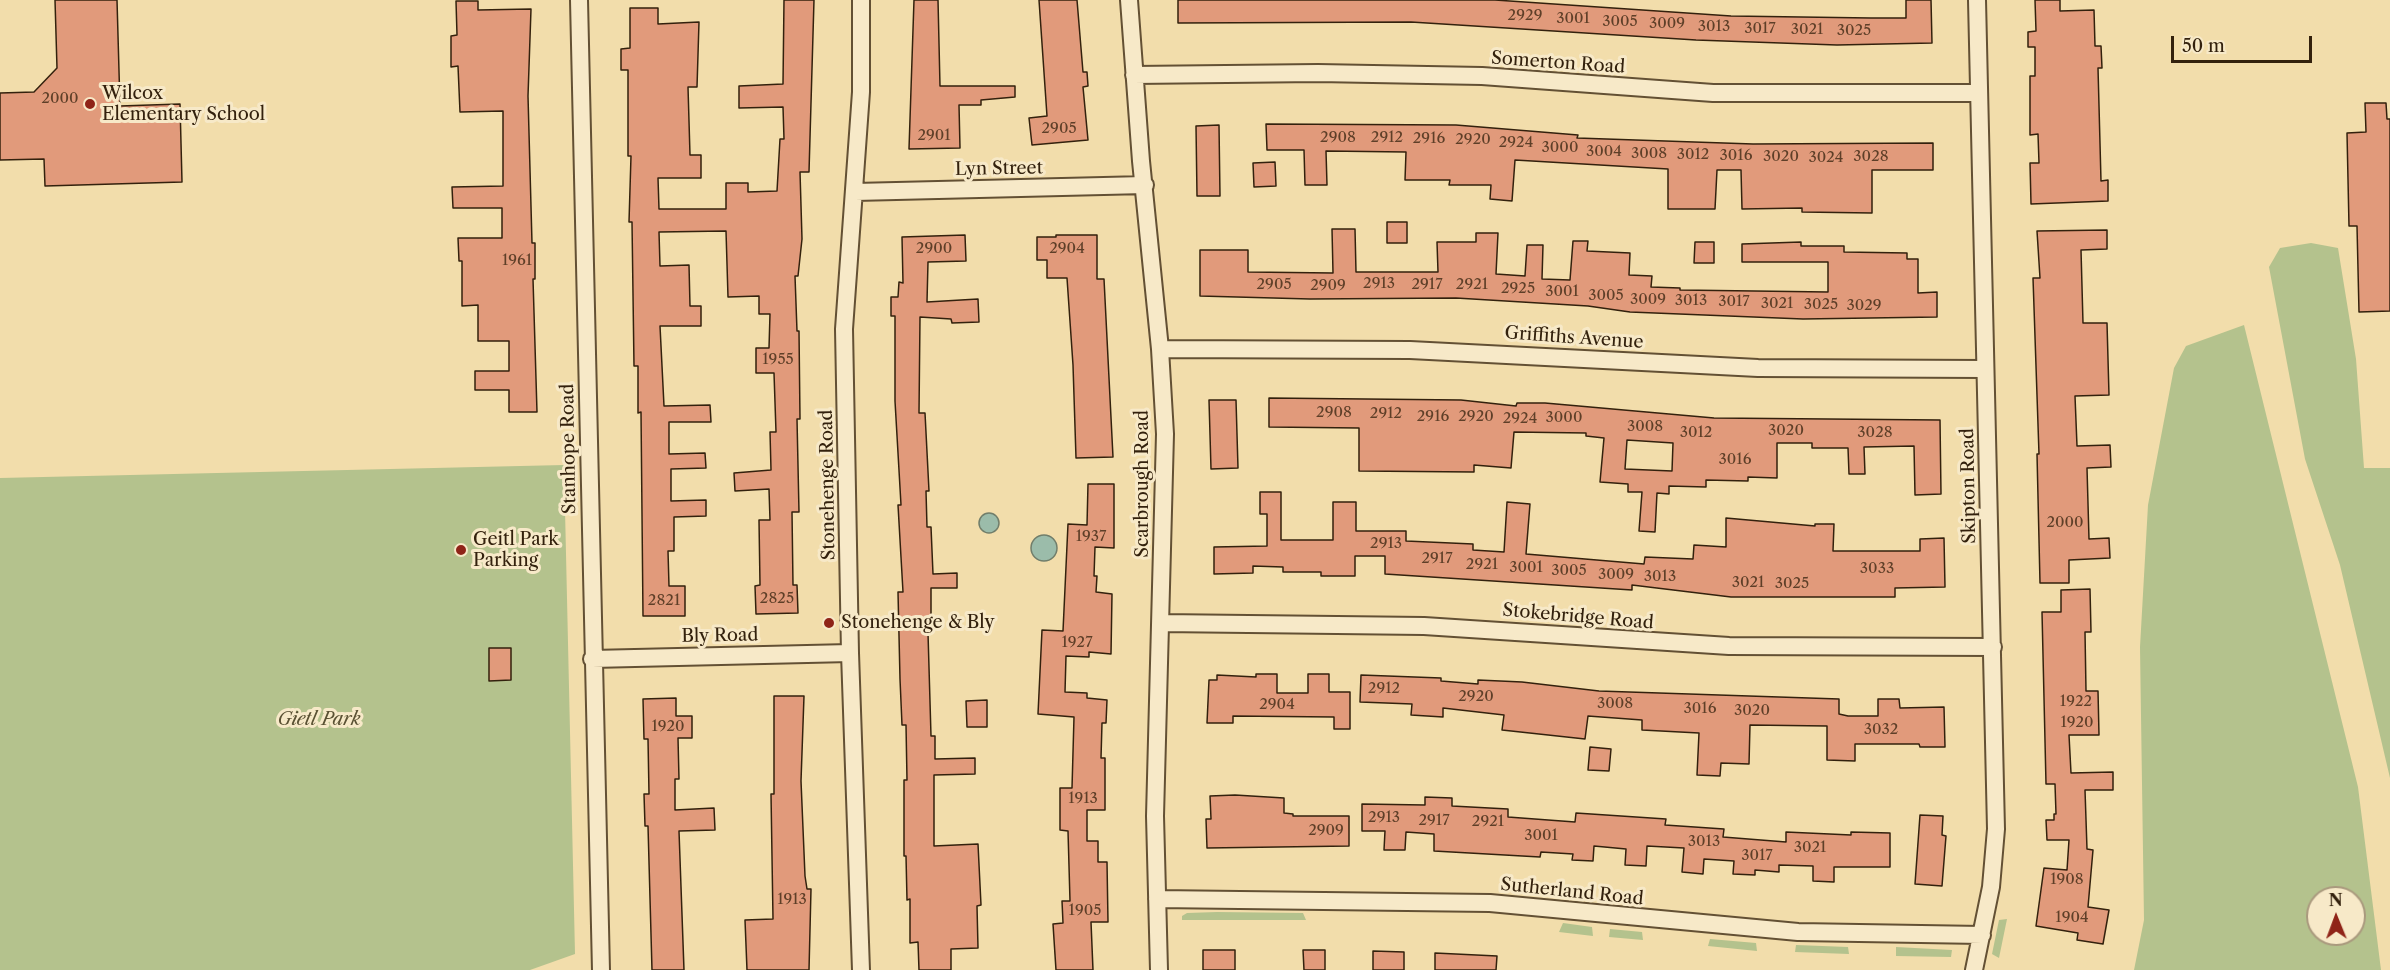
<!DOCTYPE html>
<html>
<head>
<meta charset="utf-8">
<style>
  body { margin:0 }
  #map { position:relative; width:2390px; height:970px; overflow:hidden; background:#f2ddab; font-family:"Libre Caslon Text",serif }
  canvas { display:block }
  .north { position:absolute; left:2306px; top:886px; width:60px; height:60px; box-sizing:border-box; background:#f7e9c8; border:2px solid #a9997d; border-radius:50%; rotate:359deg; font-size:16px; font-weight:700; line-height:24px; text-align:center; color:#33210d }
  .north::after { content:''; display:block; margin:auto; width:21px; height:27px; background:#8f2418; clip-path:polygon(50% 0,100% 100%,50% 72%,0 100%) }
  .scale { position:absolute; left:2171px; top:36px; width:141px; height:27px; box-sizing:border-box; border:3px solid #33210d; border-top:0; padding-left:8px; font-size:18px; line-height:21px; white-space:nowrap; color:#33210d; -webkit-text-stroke:4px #f7e9c8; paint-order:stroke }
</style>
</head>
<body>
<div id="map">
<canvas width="2390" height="970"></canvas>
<div class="north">N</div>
<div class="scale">50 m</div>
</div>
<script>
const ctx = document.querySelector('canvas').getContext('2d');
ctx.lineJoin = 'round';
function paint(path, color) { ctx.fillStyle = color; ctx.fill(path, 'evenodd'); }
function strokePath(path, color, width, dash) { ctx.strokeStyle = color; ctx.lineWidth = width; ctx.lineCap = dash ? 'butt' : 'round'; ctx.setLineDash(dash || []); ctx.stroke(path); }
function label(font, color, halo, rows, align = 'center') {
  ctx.font = font + ' "Libre Caslon Text",serif'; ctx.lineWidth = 6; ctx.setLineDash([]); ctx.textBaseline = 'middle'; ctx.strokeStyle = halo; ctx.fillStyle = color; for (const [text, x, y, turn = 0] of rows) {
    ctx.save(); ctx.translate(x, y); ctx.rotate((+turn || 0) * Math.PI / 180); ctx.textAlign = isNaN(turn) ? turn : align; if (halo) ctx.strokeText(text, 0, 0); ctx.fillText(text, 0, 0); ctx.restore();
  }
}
const green = new Path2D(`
  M2311 243 2338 248 2356 359 2364 468H2390V778L2340 565 2305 459 2269 267 2280 248Z
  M2244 325 2358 787 2381 970H2134L2144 920 2140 647 2148 505 2174 368 2186 346ZM2318 898H2354V934H2318Z
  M564 465 575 954 530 970H0V478Z
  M1217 912 1303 913 1306 920H1182V916L1187 913Z
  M2007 919 1999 958 1992 954 1999 920Z
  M1563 923 1592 927 1593 936 1559 932Z
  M1610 929 1642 932 1643 940 1609 937Z
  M1710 939 1756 943 1757 951 1708 946Z
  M1796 945 1848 947 1849 954 1795 952Z
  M1896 947 1952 950 1951 957 1896 956Z`);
const water = new Path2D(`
  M979 523a10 10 0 1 1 20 0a10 10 0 1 1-20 0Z
  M1031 548a13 13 0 1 1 26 0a13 13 0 1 1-26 0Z`);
const building = new Path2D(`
  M55 0H117L120 106 180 104 182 182 45 186 44 159 0 160V93L34 92 57 68Z
  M784 0H814L809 172H800L802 239 798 276H795L797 331H799L800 419H797L799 512H792L793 585H797L798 613 756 614 755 586 760 585 759 520H770L769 489 735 491 734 473 771 470 770 432H776L774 373H756V348H769L770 314H759V296L728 297 726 231 659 232 660 266 689 265 690 306H701V326H660L664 406 710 405 711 422H669V454L705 453 706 468 671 469V501L706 500V516L674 517V551H668L669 586H685V616H643L641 412 638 413V366H634L632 222H629L631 156H628V70H621V49L630 48V8H658V24L699 22 697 87H688L690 155H701V178H658L659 209H726V183H748V192L777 191 780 139H784L783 107 739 108V86L783 84Z
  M914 0H938L940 86H1015V97L981 100V105H959L960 148 909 149Z
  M1039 0H1077L1083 72H1087L1088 86 1083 87 1088 140 1032 145 1029 118 1047 116Z
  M1178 0H1495L1731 16 1871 18H1906V0H1931L1932 43 1837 45 1696 40 1411 22 1178 23Z
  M2035 0H2060V11L2094 10 2095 46H2101L2102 68H2098L2101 181 2108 180V201L2031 204 2030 163H2039L2038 134 2030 135V76H2035V47H2028V32L2036 31Z
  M456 1H478V10L531 9 528 96 532 243H535V279H533L537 412H509V390H475V371H509V341H478V305L462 306V261H459L458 238H502V208H453L452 187 503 186V111L460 112 458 66 451 67V36L457 35Z
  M2365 103H2386L2387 119H2390V311L2359 312 2357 226H2349L2347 133 2366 132Z
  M1266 124 1456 125 1578 135 1577 138 1753 144 1933 143V170H1872V213L1802 212V208L1742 209 1741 170H1717L1715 209H1668V169L1515 160 1512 201 1490 199 1491 185H1449L1450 180H1405L1406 152 1326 151 1327 185H1305L1304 150H1267Z
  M1219 125 1220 196H1197L1196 126Z
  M1275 162 1276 186 1254 187 1253 163Z
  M1387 222H1407V243H1387Z
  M1332 229H1355L1356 272H1438L1437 242H1476V233H1498L1496 274 1525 276 1527 245H1543L1542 279 1570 280 1573 241H1588L1587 251 1630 253 1629 275 1652 276 1651 287 1680 288V290L1828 292V262H1742V244L1801 242V246H1844V252L1907 253V259H1918V293L1937 292V317L1803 319 1630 312 1588 306 1456 298 1310 299 1200 296V250H1248V272L1333 273Z
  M2107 230V249L2081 250 2083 323H2107L2109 395 2075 396 2077 446 2110 445 2111 467 2087 468 2089 539 2109 538 2110 558 2069 560V583H2040L2037 454H2039L2033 278H2040L2037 231Z
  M965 235 966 261 928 262 927 302 978 299 979 322 952 323 951 319 920 317 919 413H925L929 491H926L927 527H931L933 574 957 573V588H931V633H928L931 736H935V759L975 758V774L934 775V846L978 844 981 905 977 906 978 948 951 949V970H919L918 942 910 943V899L907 900 906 856H904V780H907L906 725H902L900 679 898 592H903L898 505H901L895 401V316H891V297H898L899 282 903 283 902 237Z
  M1056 235H1097V279H1104L1113 457 1076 458 1073 365 1067 278H1047V260H1037V237H1056Z
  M1695 242H1714V263H1694Z
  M1269 398 1461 400 1516 406 1517 403H1545L1714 418 1940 420 1941 494 1915 495 1914 446 1864 447 1865 474H1849L1848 448H1812V443H1777V478L1748 477V481L1706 480V487L1669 486V494L1657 493 1655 532 1639 531 1642 492H1628V484L1600 482 1604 438 1586 436V433L1514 432 1511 468 1474 465V472L1359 471V428L1269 427ZM1627 440 1673 443 1672 471 1625 469Z
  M1209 400H1236L1238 468 1211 469Z
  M1088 484H1114V548L1095 547 1094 576H1097L1096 592 1112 594 1111 654 1089 652V657L1066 656 1065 692 1087 693V698L1107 700 1106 723H1102L1101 758H1105V810H1087V841H1098V862H1107L1108 922H1091L1093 970H1056L1053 924 1063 923 1062 901H1070L1068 831 1060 830V788H1072L1074 717 1038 714 1042 630 1063 631 1068 524 1087 525Z
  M1260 492H1281V540H1333V502H1356V531H1406V541L1473 544V550L1504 552 1507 502 1530 504 1526 554 1644 564 1645 557 1693 559 1694 545 1726 547V518L1815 526V524H1834L1833 551H1920V539L1944 538 1945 587 1895 588V597H1731L1632 585V590L1385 574V556H1355V576H1321V572H1283V567L1253 566V573L1214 574V547L1267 546V514H1260Z
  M2090 589 2091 632H2085L2086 691H2098L2099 735H2069L2071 773 2113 772V790H2085L2087 849 2093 850 2088 907 2109 910 2103 944 2077 940 2078 933 2036 926 2044 868 2067 870 2069 840H2047L2046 820H2054V814H2056L2055 784H2046L2042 612H2061V590Z
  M489 648H511V680L489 681Z
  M1256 674H1277V693H1308V674H1329V692H1350V729H1334V717L1233 716V723H1207L1209 680H1217V675L1256 677Z
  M1361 675 1441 678V681L1478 684V680L1522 682 1599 691 1839 699V714L1848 716H1878V699H1899L1900 708 1944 707 1945 747H1920L1919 744H1855V761L1827 760V726L1750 725 1749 764 1721 763 1720 776 1697 775 1699 733 1642 730V720L1588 716 1585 739 1502 730 1504 715 1443 708V717L1411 715 1412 704 1360 702Z
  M774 696H804L801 781 805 876 807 889H811L809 970H747L745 920 773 919 771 794H774Z
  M676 698V716H692V738H678L679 779H675V810L714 808 715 830 679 831 684 970H652L648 826H645L644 794H649L648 739H644L643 699Z
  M987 700V727H967L966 701Z
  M1590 747 1611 749 1609 771 1588 770Z
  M1235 795 1284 798V813L1293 814V816H1349V846L1207 848 1206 819H1211L1210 796Z
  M1425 797 1452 798V806L1508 809V817L1575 822 1576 813 1666 819 1665 825 1724 829 1723 837 1786 842V832L1851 835V832L1890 833V867H1834V882L1813 881V866L1779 865V872L1755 870V875L1733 874 1734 861 1704 859 1703 874 1682 872 1684 848 1647 846 1646 866 1625 865 1626 849 1594 846 1593 861 1572 860 1573 854 1541 852 1540 857 1434 851V834L1406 832 1405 850H1384L1385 831H1362V804L1425 805Z
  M1920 815 1943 816 1942 835 1946 836 1942 886 1915 884Z
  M1203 950H1235V970H1203Z
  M1303 950H1325V970H1304Z
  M1373 951 1404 952V970H1373Z
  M1435 953 1497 956 1496 970H1435Z`);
const street = new Path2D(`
  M579 0 601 970
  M861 0V92L844 329 850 653 861 970
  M1129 0 1141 161 1160 349 1165 434 1155 816 1159 970
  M1134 75 1318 73 1482 76 1713 93H1979
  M855 192 1145 185
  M1160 349 1410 350 1758 368 1985 369
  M1161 623 1424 626 1729 646 1993 647
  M592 659 850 653
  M1157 899 1490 903 1798 932 1982 935
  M1974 970 1991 887 1996 829 1977 0`);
const markers = [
  [90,104,6,"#8f2418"],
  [461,550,6,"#8f2418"],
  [829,623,6,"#8f2418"]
];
const numberNames = [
  ["2929",1525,16],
  ["3001",1573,19],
  ["3005",1620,22],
  ["3009",1667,24],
  ["3013",1714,27],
  ["3017",1760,29],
  ["3021",1807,30],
  ["3025",1854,31],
  ["2000",60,99],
  ["2905",1059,129],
  ["2901",934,136],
  ["2908",1338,138],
  ["2912",1387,138],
  ["2916",1429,139],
  ["2920",1473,140],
  ["2924",1516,143],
  ["3000",1560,148],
  ["3004",1604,152],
  ["3008",1649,154],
  ["3012",1693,155],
  ["3016",1736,156],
  ["3020",1781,157],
  ["3028",1871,157],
  ["3024",1826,158],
  ["2900",934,249],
  ["2904",1067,249],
  ["1961",517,261],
  ["2913",1379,284],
  ["2905",1274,285],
  ["2917",1427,285],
  ["2921",1472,285],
  ["2909",1328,286],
  ["2925",1518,289],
  ["3001",1562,292],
  ["3005",1606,296],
  ["3009",1648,300],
  ["3013",1691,301],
  ["3017",1734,302],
  ["3021",1777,304],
  ["3025",1821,305],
  ["3029",1864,306],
  ["1955",778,360],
  ["2908",1334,413],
  ["2912",1386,414],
  ["2916",1433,417],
  ["2920",1476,417],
  ["3000",1564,418],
  ["2924",1520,419],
  ["3008",1645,427],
  ["3020",1786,431],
  ["3012",1696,433],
  ["3028",1875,433],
  ["3016",1735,460],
  ["2000",2065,523],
  ["1937",1091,537],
  ["2913",1386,544],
  ["2917",1437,559],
  ["2921",1482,565],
  ["3001",1526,568],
  ["3033",1877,569],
  ["3005",1569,571],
  ["3009",1616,575],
  ["3013",1660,577],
  ["3021",1748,583],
  ["3025",1792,584],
  ["2825",777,599],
  ["2821",664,601],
  ["1927",1077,643],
  ["2912",1384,689],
  ["2920",1476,697],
  ["1922",2076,702],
  ["3008",1615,704],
  ["2904",1277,705],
  ["3016",1700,709],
  ["3020",1752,711],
  ["1920",2077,723],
  ["1920",668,727],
  ["3032",1881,730],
  ["1913",1083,799],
  ["2913",1384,818],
  ["2917",1434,821],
  ["2921",1488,822],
  ["2909",1326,831],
  ["3001",1541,836],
  ["3013",1704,842],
  ["3021",1810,848],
  ["3017",1757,856],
  ["1908",2067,880],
  ["1913",792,900],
  ["1905",1085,911],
  ["1904",2072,918]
];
const streetNames = [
  ["Somerton Road",1558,63,4],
  ["Lyn Street",999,169,-1],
  ["Griffiths Avenue",1574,338,4],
  ["Stanhope Road",569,449,-91],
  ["Scarbrough Road",1143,484,-90],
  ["Stonehenge Road",828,485,-91],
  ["Skipton Road",1969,486,-91],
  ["Stokebridge Road",1578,617,5],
  ["Bly Road",720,636,-1],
  ["Sutherland Road",1572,892,6]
];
const poiNames = [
  ["Wilcox",102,94],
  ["Elementary School",102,115],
  ["Geitl Park",473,540],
  ["Parking",473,561],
  ["Stonehenge & Bly",841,623]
];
const parkNames = [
  ["Gietl Park",319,720]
];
paint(green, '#b4c28d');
paint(water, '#9bbcaa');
strokePath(water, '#717e6b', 1.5);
paint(building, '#e19a7b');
strokePath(building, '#33210d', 1.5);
strokePath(street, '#635034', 20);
strokePath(street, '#f7e9c8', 16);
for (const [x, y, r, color] of markers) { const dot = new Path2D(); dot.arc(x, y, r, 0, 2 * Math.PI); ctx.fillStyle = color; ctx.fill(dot); strokePath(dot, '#f7e9c8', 2); }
label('15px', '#5e3f28', null, numberNames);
label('18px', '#33210d', '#f7e9c8', streetNames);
label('18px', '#33210d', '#f7e9c8', poiNames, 'left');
label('italic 18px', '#5a5133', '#f7e9c8', parkNames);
</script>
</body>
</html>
